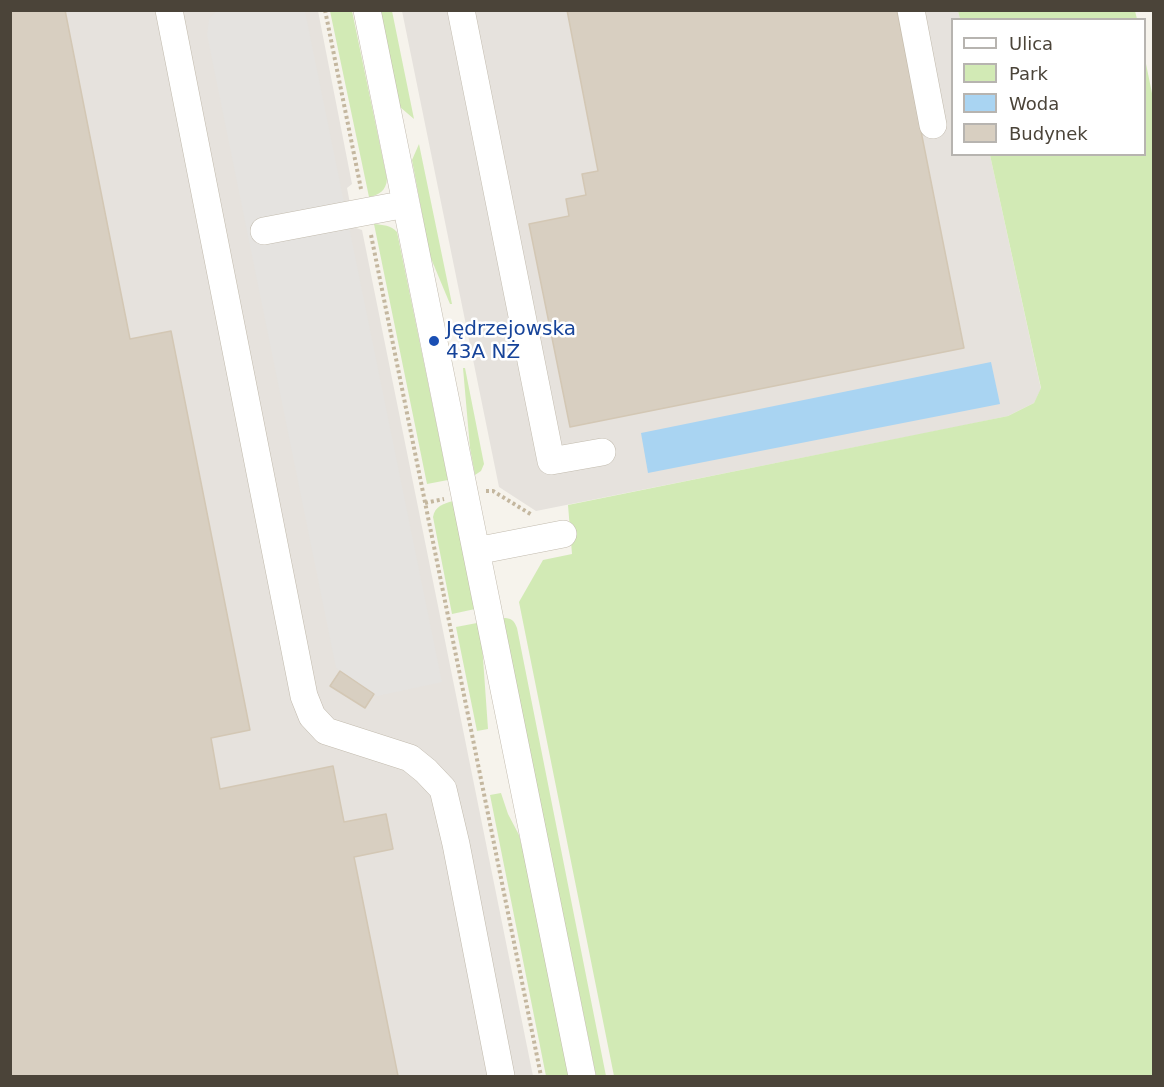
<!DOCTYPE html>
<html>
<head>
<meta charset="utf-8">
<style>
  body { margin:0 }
  #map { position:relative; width:1164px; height:1087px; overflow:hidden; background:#f6f3ec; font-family:"DejaVu Sans",sans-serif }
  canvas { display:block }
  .frame { position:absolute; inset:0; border:12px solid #4b4439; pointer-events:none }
  .legend { position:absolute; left:951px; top:18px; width:195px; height:138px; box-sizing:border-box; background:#fff; border:2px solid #b7b4b0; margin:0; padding:8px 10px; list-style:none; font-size:18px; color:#4b4439 }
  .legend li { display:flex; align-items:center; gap:12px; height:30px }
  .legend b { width:30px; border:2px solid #b7b4b0 }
</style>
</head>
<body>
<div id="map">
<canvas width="1164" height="1087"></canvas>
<div class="frame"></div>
<ul class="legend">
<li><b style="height:8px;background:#fff"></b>Ulica</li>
<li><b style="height:16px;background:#d2eab5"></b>Park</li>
<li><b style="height:16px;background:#a9d4f2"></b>Woda</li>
<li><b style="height:16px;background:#d8cfc1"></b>Budynek</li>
</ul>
</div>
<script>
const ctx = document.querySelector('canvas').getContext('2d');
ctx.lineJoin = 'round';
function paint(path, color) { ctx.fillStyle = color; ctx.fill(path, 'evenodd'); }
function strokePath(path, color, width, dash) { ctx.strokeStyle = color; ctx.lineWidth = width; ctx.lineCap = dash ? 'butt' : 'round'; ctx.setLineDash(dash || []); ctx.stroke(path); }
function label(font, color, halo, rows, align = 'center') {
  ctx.font = font + ' "DejaVu Sans",sans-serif'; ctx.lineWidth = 5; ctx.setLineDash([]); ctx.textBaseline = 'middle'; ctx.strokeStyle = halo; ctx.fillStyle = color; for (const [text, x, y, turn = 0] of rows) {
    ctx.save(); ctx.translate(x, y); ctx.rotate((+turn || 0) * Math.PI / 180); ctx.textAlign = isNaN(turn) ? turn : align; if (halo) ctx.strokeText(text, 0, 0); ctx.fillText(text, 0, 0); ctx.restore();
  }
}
const industrial = new Path2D(`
  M10 11H318L352 184 347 188 352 214 356 228 362 230 533 1076H11Z
  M402 11H958L960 19 952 20V154L990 155 1041 389 1034 403 1008 416 961 426 536 511 499 487Z`);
const green = new Path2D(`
  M330 11H352L387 179C386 191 379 195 369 197Z
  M380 11H392L414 119 400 107Z
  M958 11H1135L1137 19H960Z
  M1145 59 1154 103 1153 1076H614L519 602 543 560 572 554 568 505 1008 416 1034 403 1041 388 990 155 1144 154Z
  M419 144 452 304H450L430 256 412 160Z
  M374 224C383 225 391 225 397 232L448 480 427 484Z
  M463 368H465L484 464 481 471 475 475 470 448Z
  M453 501 475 609 452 614 433 517C435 506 443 504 453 501Z
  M503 618C511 618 514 620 517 628L606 1076H596Z
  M477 623 482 644 488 729 477 731 456 627Z
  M501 793 508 814 519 835 526 863 570 1076H546L490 795Z`);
const parking = new Path2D(`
  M216 11H305L442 682 377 696 336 668 207 35 209 19Z`);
const water = new Path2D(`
  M991 362 1000 404 648 473 641 433Z`);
const building = new Path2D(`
  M10 10H65L130 339 171 331 250 730 211 738 220 789 333 766 344 822 386 814 393 849 354 857 398 1076H10Z
  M567 10H897L964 348 570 427 529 224 569 216 566 199 586 195 582 174 598 171Z
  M340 671 374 694 365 708 330 686Z`);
const path = new Path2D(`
  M325 10 361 189
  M371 235 541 1076
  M486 491H493L532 515
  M425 503 444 499`);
const minor = new Path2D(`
  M169 10 304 696 312 716 326 731 410 758 426 771 443 789 456 844 501 1076
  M367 10 582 1076
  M461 10 551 461 602 452
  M911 10 933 125
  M264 231 406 204
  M476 551 563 534`);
const markers = [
  [434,341,6,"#1a4fb4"]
];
const transitNames = [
  ["Jędrzejowska",446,330],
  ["43A NŻ",446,353]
];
paint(industrial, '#e6e2dd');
paint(green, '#d2eab5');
paint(parking, '#e5e3e0');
paint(water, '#a9d4f2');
paint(building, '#d8cfc1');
strokePath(building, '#d3c7b4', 1.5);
strokePath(minor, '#c2bbae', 28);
strokePath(path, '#c4b79f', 4, [3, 3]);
strokePath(minor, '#fff', 27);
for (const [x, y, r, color] of markers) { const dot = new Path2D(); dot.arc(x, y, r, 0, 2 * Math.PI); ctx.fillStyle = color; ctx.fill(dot); strokePath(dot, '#fff', 2); }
label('20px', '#164399', '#fff', transitNames, 'left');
</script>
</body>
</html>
